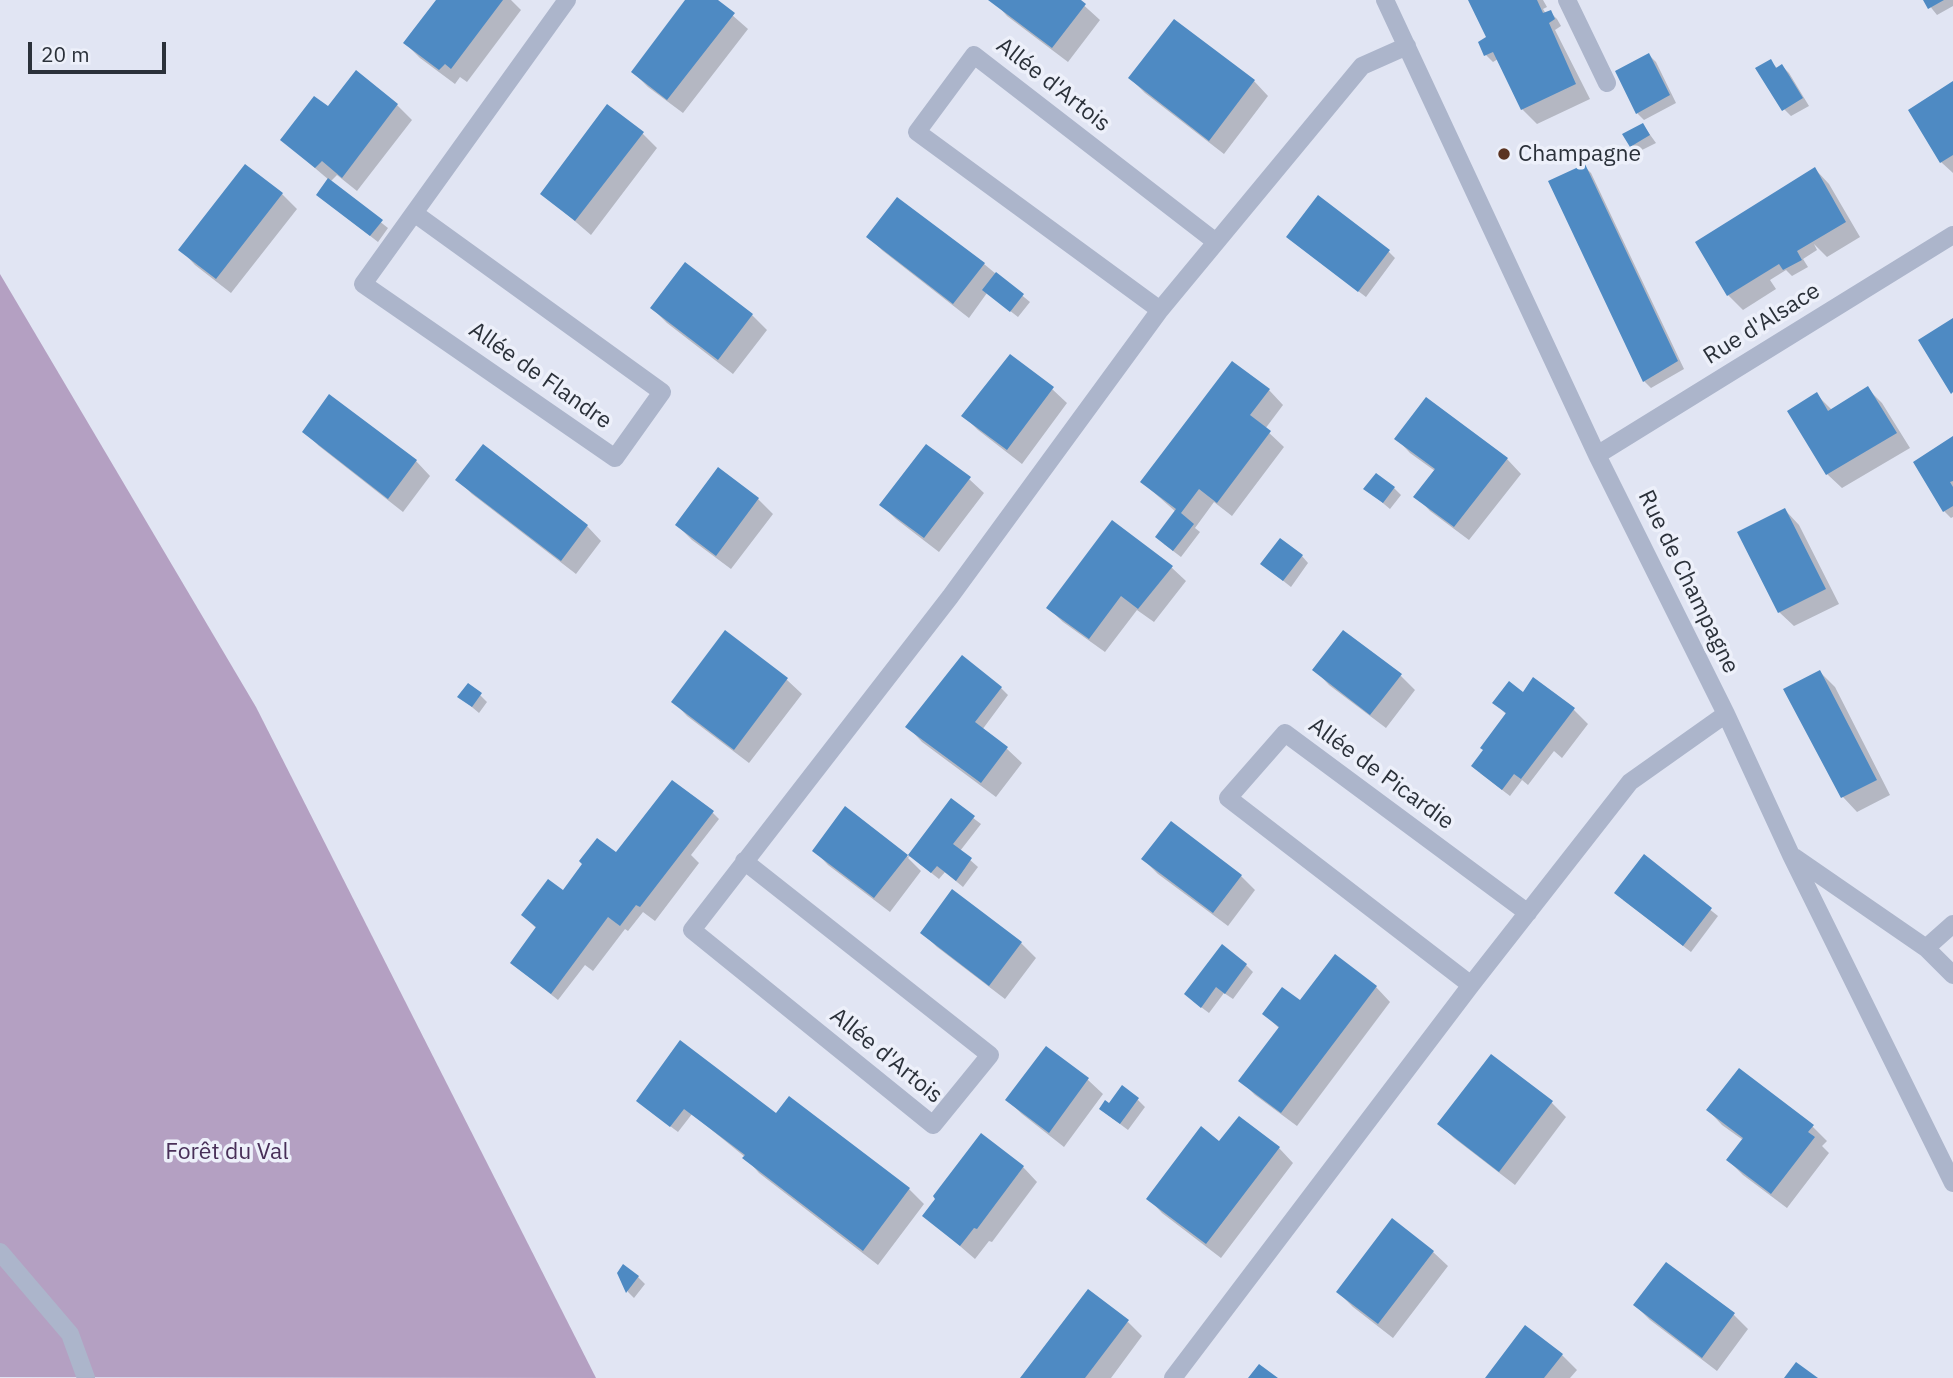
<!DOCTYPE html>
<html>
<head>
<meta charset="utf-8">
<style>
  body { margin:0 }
  #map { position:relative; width:1953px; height:1378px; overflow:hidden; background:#e1e5f3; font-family:"IBM Plex Sans",sans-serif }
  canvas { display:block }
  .scale { position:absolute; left:28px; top:42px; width:138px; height:32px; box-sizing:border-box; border:4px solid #2b313a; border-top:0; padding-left:9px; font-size:21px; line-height:24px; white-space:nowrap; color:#2b313a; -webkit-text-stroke:5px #edf0fa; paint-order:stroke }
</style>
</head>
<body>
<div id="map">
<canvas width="1953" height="1378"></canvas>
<div class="scale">20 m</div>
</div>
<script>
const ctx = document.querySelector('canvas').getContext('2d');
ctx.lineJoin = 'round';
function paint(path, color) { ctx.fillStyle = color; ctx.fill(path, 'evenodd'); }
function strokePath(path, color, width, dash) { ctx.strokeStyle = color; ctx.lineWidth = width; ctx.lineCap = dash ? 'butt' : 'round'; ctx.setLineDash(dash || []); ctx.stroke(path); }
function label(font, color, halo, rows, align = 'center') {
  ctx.font = font + ' "IBM Plex Sans",sans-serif'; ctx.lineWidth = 7; ctx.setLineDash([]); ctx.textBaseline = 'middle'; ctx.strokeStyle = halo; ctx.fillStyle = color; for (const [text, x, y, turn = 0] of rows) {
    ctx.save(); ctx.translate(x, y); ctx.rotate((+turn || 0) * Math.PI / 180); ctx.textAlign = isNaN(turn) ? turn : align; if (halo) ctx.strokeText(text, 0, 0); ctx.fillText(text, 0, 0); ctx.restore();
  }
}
const green = new Path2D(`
  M0 274 256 707 596 1378 0 1377Z`);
const shadow = new Path2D(`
  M438 0H511L521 10 467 82 460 77 455 84 420 58 405 43Z
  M687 0H715L748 29 683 113 648 87 633 72Z
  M993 0H1078L1100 20 1068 62 1007 16Z
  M1470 0H1543L1547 7 1543 9 1546 14 1550 12 1557 19 1561 26 1555 30 1590 99 1537 124 1522 109 1498 59 1493 62 1486 55 1489 38Z
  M1925 0H1953V6L1937 15Z
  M1649 55 1656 62 1676 103 1644 120 1637 113Z
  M1770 61 1778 69 1782 66 1789 73 1809 106 1791 116 1784 109Z
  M1130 78 1254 81 1268 96 1224 154 1145 93Z
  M1953 83V173L1941 162Z
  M397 105 412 120 357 191 337 175 330 182 388 228 378 242 325 201 329 180 282 140 329 109Z
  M1643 125 1656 143 1638 152 1631 145Z
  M642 133 657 148 591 235 542 193Z
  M1584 166 1591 173 1684 369 1651 388 1644 381Z
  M246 167 282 194 297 209 231 293 195 265 181 250Z
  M1815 169 1829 184 1860 237 1827 257 1814 244 1817 250 1803 259 1808 267 1792 276 1786 270 1770 280 1776 289 1743 310 1728 295Z
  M868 237 984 264 1030 302 1018 317 987 293 969 318 883 251Z
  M1296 244 1389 252 1395 258 1366 297Z
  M652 308 752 315 767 330 733 374 667 323Z
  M1867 388 1882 403 1910 448 1842 488 1827 474 1817 395 1832 410Z
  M1052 389 1067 403 1022 464 978 430 964 416Z
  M1269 390 1283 405 1265 429 1284 447 1232 516 1214 502 1195 528 1200 532 1181 557 1164 544 1176 512 1142 482Z
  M304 431 416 461 430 476 403 512 319 446Z
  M1396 438 1507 459 1521 474 1469 540 1430 511 1416 496 1435 471 1410 453Z
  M1953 439V517L1951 518 1944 511Z
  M718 470 758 499 773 514 731 569 692 540 677 525Z
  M969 479 984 493 939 552 896 519 881 505Z
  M458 480 587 526 601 541 576 574 472 494Z
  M1394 488 1401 495 1390 509 1366 489Z
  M1785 510 1799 525 1839 604 1794 626 1779 612Z
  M1302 556 1308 563 1291 587 1262 564Z
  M1171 567 1186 581 1154 622 1137 610 1105 652 1063 622 1048 608Z
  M725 632 787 680 802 694 749 763 687 716 673 701Z
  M1315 670 1401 676 1415 690 1386 728 1329 685Z
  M1820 672 1835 687 1890 795 1857 812 1843 797Z
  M1534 680 1574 710 1588 724 1562 758 1554 751 1528 785 1522 780 1510 796 1480 773 1485 751 1507 715 1495 703 1523 695Z
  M1001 688 1008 695 982 730 1007 749 1022 763 996 797 922 742 908 727Z
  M480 695 487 702 479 713 460 697Z
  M951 801 981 824 960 851 978 867 963 887 945 872 939 879 910 856 908 858 921 871 890 912 828 865 814 850 846 809 908 857Z
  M712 812 719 819 691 855 699 863 655 921 643 912 628 931 625 929 593 971 585 965 558 1000 519 969 537 929 523 915 563 893 616 855Z
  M1644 857 1718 916 1691 952 1623 900Z
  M1143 859 1241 876 1255 890 1228 926 1158 874Z
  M922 932 1021 943 1036 958 1005 999 937 947Z
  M1246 965 1253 972 1233 999 1224 993 1209 1013 1193 1001Z
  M1376 987 1390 1002 1297 1126 1255 1095 1241 1081 1280 1029 1264 1014 1301 1002Z
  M1047 1048 1088 1080 1103 1094 1064 1147 1022 1114 1007 1100Z
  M1491 1056 1552 1103 1566 1117 1515 1185 1454 1138 1439 1123Z
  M651 1081 776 1116 909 1189 924 1204 878 1265 759 1173 745 1157 692 1114 678 1132 646 1108Z
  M1138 1100 1145 1107 1128 1130 1108 1115 1109 1106Z
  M1708 1110 1812 1126 1827 1141 1822 1146 1829 1153 1787 1208 1743 1175 1728 1160 1743 1140 1722 1125Z
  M1220 1143 1279 1148 1293 1163 1221 1258 1162 1213 1148 1198Z
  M1023 1167 1037 1182 992 1242 989 1241 975 1259 925 1216Z
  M1433 1252 1448 1266 1393 1338 1353 1307 1338 1292Z
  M619 1274 638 1277 645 1284 634 1298 628 1292Z
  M1635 1305 1734 1315 1748 1329 1717 1371 1650 1320Z
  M1128 1322 1142 1336 1111 1378H1022Z
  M1562 1355 1577 1370 1570 1378H1487Z`);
const building = new Path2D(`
  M436 0H503L451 69 445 64 439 70 403 43Z
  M685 0H718L735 13 667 100 631 72Z
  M988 0H1081L1086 4 1052 48Z
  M1468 0H1537L1543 13 1551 10 1555 19 1549 23 1576 84 1521 110 1493 52 1484 56 1478 42 1486 37Z
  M1923 0H1944L1928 9Z
  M1174 19 1255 80 1209 141 1128 78Z
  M1649 53 1670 95 1636 114 1615 71Z
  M1771 59 1776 68 1782 64 1803 98 1782 111 1755 68Z
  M356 70 398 104 342 178 322 161 315 168 280 140 314 96 328 106Z
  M1953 81V155L1940 163 1908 110Z
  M607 104 644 132 575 221 540 194Z
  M1643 123 1650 135 1630 147 1622 134Z
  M245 164 283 193 216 279 178 250Z
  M1585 164 1678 361 1643 382 1548 181Z
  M1815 167 1846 222 1797 251 1802 260 1783 270 1779 264 1727 296 1695 242Z
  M328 178 383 220 370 236 316 195Z
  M1318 195 1390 250 1358 292 1286 237Z
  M897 197 985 263 953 304 866 237Z
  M685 262 753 314 718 360 650 308Z
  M996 272 1024 294 1010 312 982 290Z
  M1953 318V392L1951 394 1918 340Z
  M1010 354 1054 387 1007 450 961 416Z
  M1232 361 1270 389 1250 415 1271 431 1217 503 1199 489 1181 513 1194 524 1173 551 1155 537 1176 509 1140 482Z
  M1868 386 1897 433 1826 475 1787 411 1817 392 1828 411Z
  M329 394 417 460 388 499 302 432Z
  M1426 397 1508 458 1454 527 1413 497 1435 469 1394 439Z
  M1953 436V481L1950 482 1953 487V506L1943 512 1913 462Z
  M483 444 588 525 561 561 455 480Z
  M926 444 971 477 924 538 879 505Z
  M718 467 759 498 716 556 675 525Z
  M1376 473 1395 487 1383 503 1363 489Z
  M1785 508 1826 589 1778 613 1737 532Z
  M1112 520 1173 566 1138 609 1121 596 1089 639 1046 608Z
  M1280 538 1303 555 1283 581 1260 564Z
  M725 630 788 678 734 750 671 702Z
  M1343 630 1402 674 1370 715 1312 670Z
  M962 655 1002 687 975 722 1008 747 981 783 905 727Z
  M1820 670 1877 780 1841 798 1783 689Z
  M1533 677 1575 708 1521 779 1514 774 1502 790 1471 766 1483 750 1480 748 1506 713 1492 703 1509 681 1523 692Z
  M468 683 482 693 472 707 457 697Z
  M672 780 714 811 640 907 636 905 620 926 608 917 551 994 510 963 536 927 521 915 548 879 563 890 582 864 579 861 597 838 616 852Z
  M951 798 975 816 953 844 972 858 956 881 937 866 931 873 908 855Z
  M845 806 908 855 874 898 812 851Z
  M1171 821 1242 875 1213 913 1141 859Z
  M1644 854 1712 908 1683 946 1614 893Z
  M952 889 1022 942 989 986 920 933Z
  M1222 944 1247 964 1225 994 1216 987 1201 1008 1184 994Z
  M1335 954 1377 986 1281 1113 1238 1081 1279 1027 1262 1014 1282 987 1300 1000Z
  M680 1040 776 1113 789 1096 910 1188 863 1251 742 1158 745 1155 684 1109 670 1127 636 1101Z
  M1046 1046 1089 1078 1049 1133 1005 1100Z
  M1491 1054 1553 1101 1499 1172 1437 1124Z
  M1739 1068 1814 1125 1808 1132 1815 1137 1771 1194 1726 1160 1743 1138 1706 1110Z
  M1122 1085 1139 1098 1120 1124 1099 1109 1105 1100 1109 1103Z
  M1239 1116 1280 1147 1206 1244 1146 1199 1201 1126 1219 1141Z
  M981 1133 1024 1166 977 1229 974 1228 960 1246 922 1216 935 1199 933 1196Z
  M1392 1218 1434 1251 1378 1324 1336 1292Z
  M1666 1262 1735 1313 1702 1358 1633 1305Z
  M623 1264 639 1276 626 1293 617 1273Z
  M1088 1289 1129 1320 1085 1378H1020Z
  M1525 1325 1563 1354 1544 1378H1485Z
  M1796 1362 1818 1378H1784Z
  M1259 1364 1278 1378H1248Z`);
const service = new Path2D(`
  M1567 0 1607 83`);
const minor = new Path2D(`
  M1385 0 1597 455 1726 714 1791 855 1953 1183
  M414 213 662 392 615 458 363 284 567 0
  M1216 242 974 55 917 132 1160 310 1362 66 1407 46
  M1597 455 1953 235
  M1794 857 1926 948 1953 975
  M744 861 990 1055 933 1125 692 930 950 597 1160 310
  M1926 948 1953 924
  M1471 985 1228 798 1285 733 1528 913
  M0 1252 70 1334 86 1378
  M1173 1378 1471 985 1630 782 1726 714`);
const markers = [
  [1504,154,7,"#5b3321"]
];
const streetNames = [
  ["Allée d'Artois",1053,85,38],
  ["Rue d'Alsace",1762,324,-32],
  ["Allée de Flandre",540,376,35],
  ["Rue de Champagne",1688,582,64],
  ["Allée de Picardie",1381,774,36],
  ["Allée d'Artois",886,1056,39]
];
const poiNames = [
  ["Champagne",1518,154]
];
const parkNames = [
  ["Forêt du Val",227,1152]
];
paint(green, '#b4a0c2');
paint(shadow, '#0003');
paint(building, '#4e8ac3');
strokePath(service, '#acb5cb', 18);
strokePath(minor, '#acb5cb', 18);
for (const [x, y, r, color] of markers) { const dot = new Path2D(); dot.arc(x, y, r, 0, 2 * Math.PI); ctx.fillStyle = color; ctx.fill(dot); strokePath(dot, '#edf0fa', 2.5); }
label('23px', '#2b313a', '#edf0fa', streetNames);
label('23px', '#2b313a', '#edf0fa', poiNames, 'left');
label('23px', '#482f58', '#edf0fa', parkNames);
</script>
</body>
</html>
